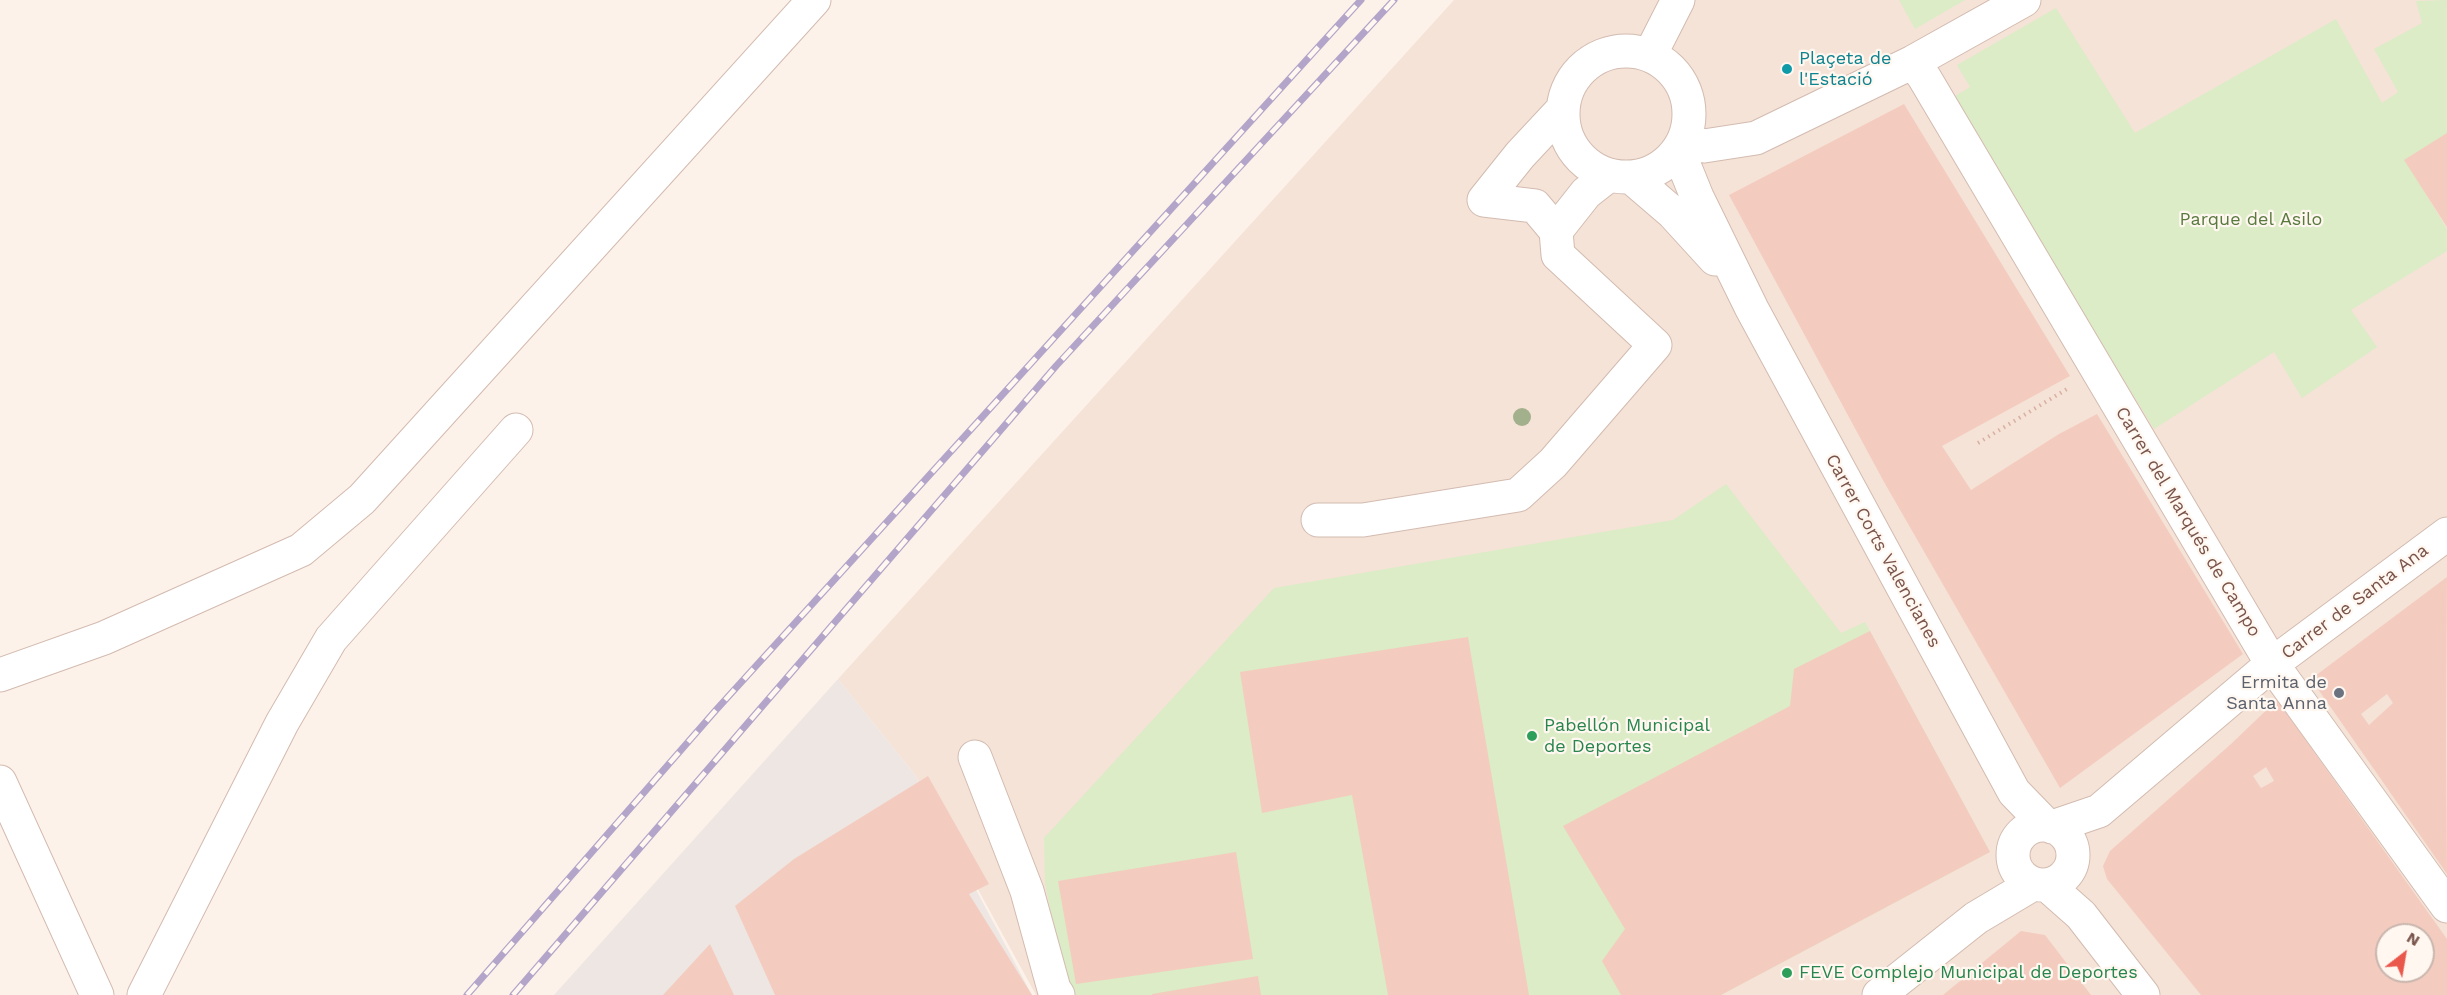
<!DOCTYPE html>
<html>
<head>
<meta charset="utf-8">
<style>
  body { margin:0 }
  #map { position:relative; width:2447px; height:995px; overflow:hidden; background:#fdf2e9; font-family:"Work Sans",sans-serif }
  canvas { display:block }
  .north { position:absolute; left:2375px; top:923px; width:60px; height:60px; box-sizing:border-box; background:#fff7f0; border:2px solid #c9b6ae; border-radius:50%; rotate:31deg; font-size:16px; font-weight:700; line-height:24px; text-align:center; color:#79544b }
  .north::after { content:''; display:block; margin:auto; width:21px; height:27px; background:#ea574b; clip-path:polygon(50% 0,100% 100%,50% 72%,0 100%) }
</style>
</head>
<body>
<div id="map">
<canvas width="2447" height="995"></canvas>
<div class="north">N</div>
</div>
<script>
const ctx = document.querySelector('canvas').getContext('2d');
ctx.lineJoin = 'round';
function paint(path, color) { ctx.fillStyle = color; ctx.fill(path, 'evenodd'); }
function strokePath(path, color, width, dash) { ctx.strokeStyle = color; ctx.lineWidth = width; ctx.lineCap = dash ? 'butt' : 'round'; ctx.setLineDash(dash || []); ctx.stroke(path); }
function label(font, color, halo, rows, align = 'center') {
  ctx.font = font + ' "Work Sans",sans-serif'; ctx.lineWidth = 4.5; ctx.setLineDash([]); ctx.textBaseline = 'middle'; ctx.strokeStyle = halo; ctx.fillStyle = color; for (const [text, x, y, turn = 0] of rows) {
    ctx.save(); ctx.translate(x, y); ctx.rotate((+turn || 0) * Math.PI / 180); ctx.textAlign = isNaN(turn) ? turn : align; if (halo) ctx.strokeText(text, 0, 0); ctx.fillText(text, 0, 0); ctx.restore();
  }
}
const residential = new Path2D(`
  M1454 0H2447V995H1036L915 775 838 679ZM2387 935H2423V971H2387Z`);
const industrial = new Path2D(`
  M838 679 915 775 1032 995H554Z`);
const green = new Path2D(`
  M1899 0H1965L1915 29Z
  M2447 0V133L2405 160 2447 229V251L2351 310 2377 347 2302 398 2274 352 2154 429 1950 99 1970 87 1957 65 2056 8 2135 133 2336 19 2382 103 2398 92 2374 49 2422 23 2416 1Z
  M1726 484 1841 633 1865 622 1990 852 1721 995H1074L1065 986 1045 883 1044 838 1274 588 1673 520Z`);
const building = new Path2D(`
  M1904 104 2070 376 1942 446 1971 490 2059 434 2097 414 2243 654 2060 788 1884 482 1729 195Z
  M2447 133V227L2404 160Z
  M2447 577 2446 740 2447 874 2311 679ZM2387 694 2393 703 2369 725 2361 714Z
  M1870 631 1990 852 1721 995H1621L1602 961 1625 929 1563 826 1790 706 1794 669Z
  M1468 637 1529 995H1388L1352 795 1262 813 1240 672Z
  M2277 700 2447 939V995H2201L2107 879 2103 866 2110 851 2231 744ZM2266 767 2274 781 2261 788 2253 776ZM2387 935H2423V971H2387Z
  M928 776 989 884 969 894 1032 995H775L735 906 794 859Z
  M1236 852 1253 959 1076 984 1058 881Z
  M2021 931 2045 935 2091 995H1943Z
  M710 944 734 995H663Z
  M1258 976 1261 995H1152V994Z`);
const path = new Path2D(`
  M1978 443 2067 389`);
const minor = new Path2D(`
  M1563 114a63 63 0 1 1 126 0a63 63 0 1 1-126 0Z
  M1650 55 1678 0
  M1913 62 1924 77 2272 664 2447 906
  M1683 141 1704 146 1756 138 1913 62 2024 0
  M1678 150 1697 197 1752 309 2014 792 2046 825
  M1631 177 1673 213 1715 259
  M1484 200 1520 155 1562 110
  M1484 200 1535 206 1556 231
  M1318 520H1363L1518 495 1553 463 1655 345 1558 255 1556 231 1586 193 1609 175
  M0 675 104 638 301 550 362 499 814 0
  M975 757 1027 891 1054 989 1058 995
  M0 782 97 995
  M2013 855a30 30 0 1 1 60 0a30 30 0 1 1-60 0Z
  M2052 827 2099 811 2272 664 2447 534
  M2047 885 2081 915 2143 995
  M144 995 282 723 331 639 516 430
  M1879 995 1976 918 2033 884`);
const rail = new Path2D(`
  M467 995 716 710 1361 0
  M513 995 1056 366 1394 0`);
const trees = [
  [1522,417]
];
const markers = [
  [1787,69,6,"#0f9aa8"],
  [2339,693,6,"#6b7280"],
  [1532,736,6,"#2e9e5b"],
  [1787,973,6,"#2e9e5b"]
];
const cultureNames = [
  ["Plaçeta de",1799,59],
  ["l'Estació",1799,80]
];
const parkNames = [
  ["Parque del Asilo",2251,220]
];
const streetNames = [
  ["Carrer del Marqués de Campo",2188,522,59],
  ["Carrer Corts Valencianes",1883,551,61],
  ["Carrer de Santa Ana",2355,602,-37]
];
const worshipNames = [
  ["Ermita de",2327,683],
  ["Santa Anna",2327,704]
];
const leisureNames = [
  ["Pabellón Municipal",1544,726],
  ["de Deportes",1544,747],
  ["FEVE Complejo Municipal de Deportes",1799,973]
];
paint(residential, '#f5e3d7');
paint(industrial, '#eee6e2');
paint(green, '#dbecc6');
paint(building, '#f4ccbf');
strokePath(minor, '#d3bbb0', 35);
strokePath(path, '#d9afa2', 4, [1.5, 4.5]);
strokePath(minor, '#fff', 33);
strokePath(rail, '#b3a5c9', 7);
strokePath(rail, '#fff7f0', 4.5, [14]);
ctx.fillStyle = '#a3b08c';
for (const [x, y] of trees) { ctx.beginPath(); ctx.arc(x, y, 9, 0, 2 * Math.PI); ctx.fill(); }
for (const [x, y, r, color] of markers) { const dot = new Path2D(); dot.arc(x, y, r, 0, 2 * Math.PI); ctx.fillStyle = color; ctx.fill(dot); strokePath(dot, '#fff7f0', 2); }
label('18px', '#0d838f', '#fff7f0', cultureNames, 'left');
label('18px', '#597a3f', '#fff7f0', parkNames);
label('18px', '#79544b', '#fff7f0', streetNames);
label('18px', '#5b616d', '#fff7f0', worshipNames, 'right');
label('18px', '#27864d', '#fff7f0', leisureNames, 'left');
</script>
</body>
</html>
